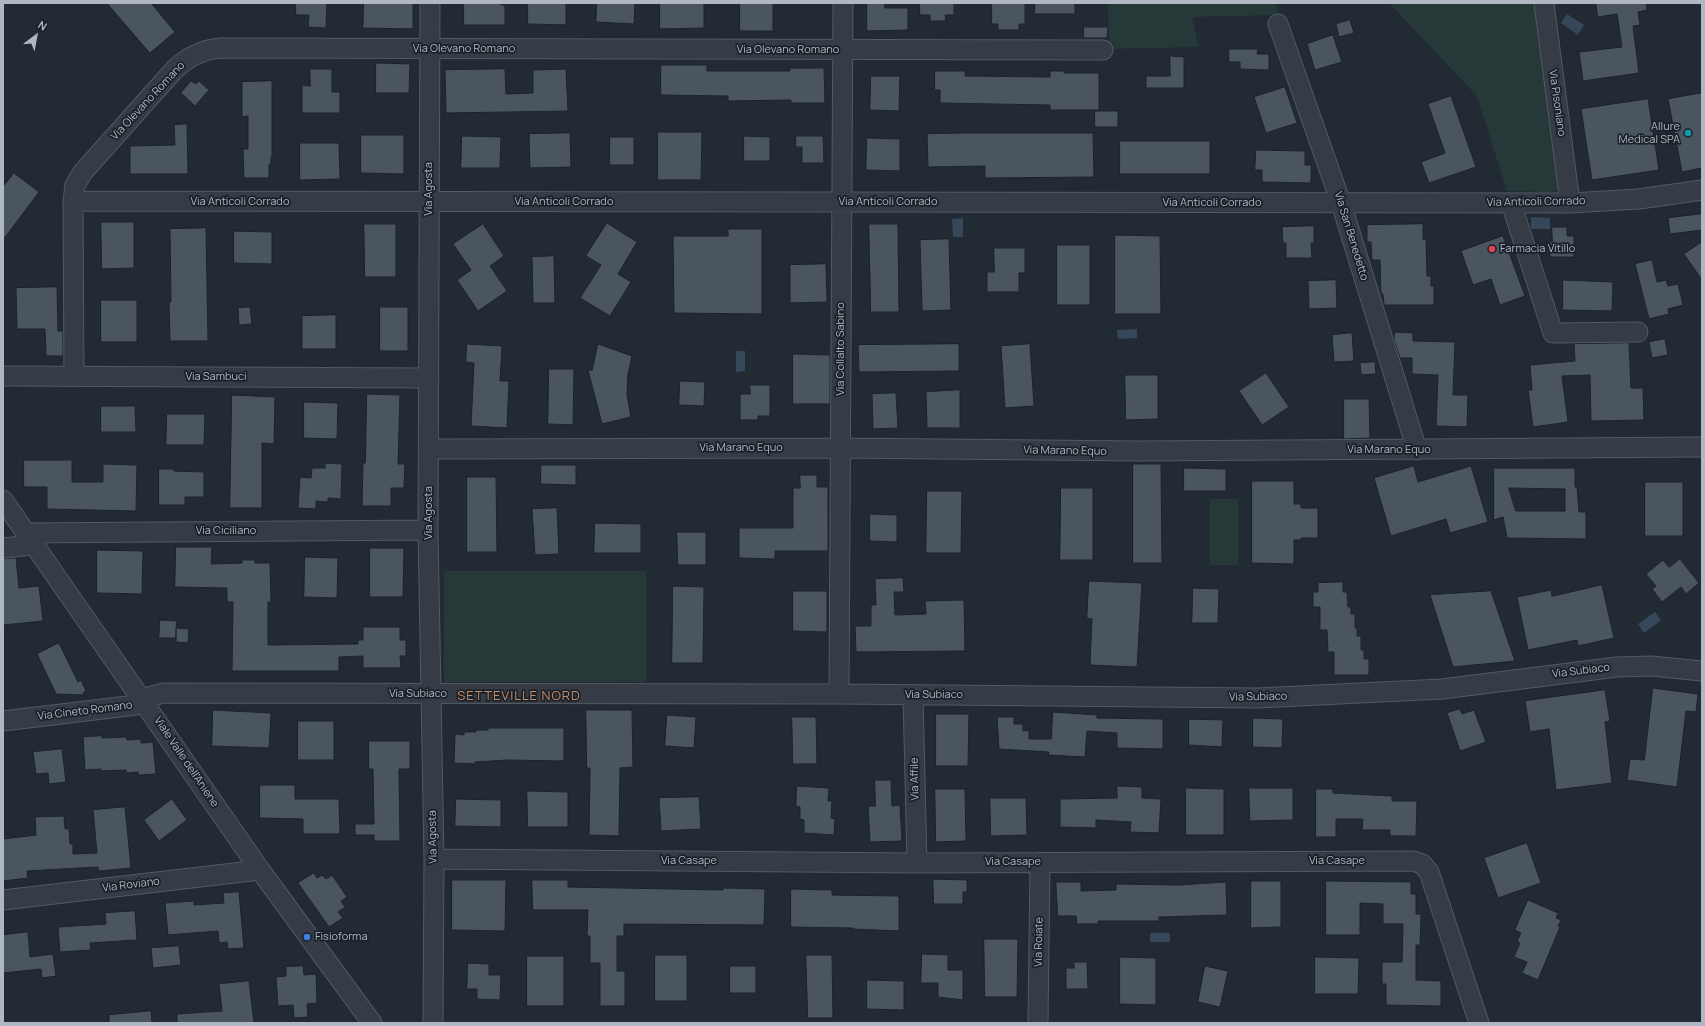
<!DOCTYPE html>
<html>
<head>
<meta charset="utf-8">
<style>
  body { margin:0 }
  #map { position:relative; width:1705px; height:1026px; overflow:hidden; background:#222a34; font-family:Manrope,sans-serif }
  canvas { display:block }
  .frame { position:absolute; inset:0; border:4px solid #afb7c2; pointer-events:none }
  .north { position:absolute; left:16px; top:16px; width:40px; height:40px; -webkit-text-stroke:3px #1a2129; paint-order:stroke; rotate:32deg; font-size:11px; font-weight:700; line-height:16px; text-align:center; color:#afb7c2 }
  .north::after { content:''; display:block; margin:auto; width:14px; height:18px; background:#afb7c2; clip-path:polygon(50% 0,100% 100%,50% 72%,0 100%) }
</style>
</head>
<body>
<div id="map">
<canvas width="1705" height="1026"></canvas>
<div class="frame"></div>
<div class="north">N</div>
</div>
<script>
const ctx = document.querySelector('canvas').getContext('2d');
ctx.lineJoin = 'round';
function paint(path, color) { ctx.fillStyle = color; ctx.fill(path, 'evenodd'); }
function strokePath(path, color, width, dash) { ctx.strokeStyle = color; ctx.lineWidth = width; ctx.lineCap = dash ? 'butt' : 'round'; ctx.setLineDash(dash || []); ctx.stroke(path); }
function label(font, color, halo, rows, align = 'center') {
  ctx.font = font + ' Manrope,sans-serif'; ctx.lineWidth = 3.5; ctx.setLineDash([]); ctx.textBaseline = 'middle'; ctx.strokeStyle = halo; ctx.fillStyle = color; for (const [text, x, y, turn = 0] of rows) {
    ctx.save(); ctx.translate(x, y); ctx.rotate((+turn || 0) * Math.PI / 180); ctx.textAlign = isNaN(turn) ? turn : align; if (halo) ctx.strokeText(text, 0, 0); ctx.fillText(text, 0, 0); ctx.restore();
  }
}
const green = new Path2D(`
  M1108 3H1276L1279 15 1192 17 1199 47 1109 49Z
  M1389 3H1534L1561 187 1553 192 1507 191 1477 96Z
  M1210 499H1238V565H1210Z
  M444 571H646V682H444Z`);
const water = new Path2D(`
  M1567 14 1584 25 1578 35 1561 23Z
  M1531 217 1550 218V229H1531Z
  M963 218V237H953L952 219Z
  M1137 329V338L1118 339 1117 330Z
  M736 351H745V371L736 372Z
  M1655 612 1661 620 1644 633 1638 624Z
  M1150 933H1170V942H1150Z`);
const building = new Path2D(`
  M107 3H151L175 32 150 53Z
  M296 3H327L326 28 308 27 309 15H296Z
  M364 3H413V29L363 28Z
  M464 3H501V5H505V25H464Z
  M528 3H566V25L528 24Z
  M597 3H635L634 24 596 22Z
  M660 3H704V28L660 29Z
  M740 3H773V31H740Z
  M867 3H884L885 8H908V30L867 31Z
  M920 3H954V15H945L946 21H930V15H920Z
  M992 3H1025V24H1019V30H998V24H992Z
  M1035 3H1075V14H1035Z
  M1596 3H1646L1647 10 1638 12 1640 25 1633 26 1639 73 1583 81 1579 52 1622 47 1617 14 1598 17Z
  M1350 20 1354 33 1339 37 1336 24Z
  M1084 27H1108L1107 38H1084Z
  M1333 35 1342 62 1315 70 1307 44Z
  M1229 49H1258L1257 54H1269V70L1240 69V62H1229Z
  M1170 56 1184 57V88H1146V76H1170Z
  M376 63 410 64 409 93H376Z
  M661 65H707V71H790V68H824L825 103H791V100L728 101V96L661 95Z
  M310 69H332V92H340V113H302V85L310 86Z
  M505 69 506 94 533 93V70L566 69 568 111 446 113 445 70Z
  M935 71H965V76L1050 77V71H1064V73H1099V110H1050V105L940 103V90H935Z
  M871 76H900L899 111 870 110Z
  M191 81 196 84 199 81 209 90 195 106 181 93Z
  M272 81V157H271V164H269V178H244L243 149H248V116L242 117V82Z
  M1285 87 1297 123 1266 133 1254 97Z
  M1702 93V168L1682 172 1668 99Z
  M1451 96 1476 167 1429 183 1421 162 1445 153 1428 104Z
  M1648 99 1659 170 1592 180 1581 109Z
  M1095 111H1118V127H1095Z
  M187 124 188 174H130V146L175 145 174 125Z
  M658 132H702L701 180H658Z
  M570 133 571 167 530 168 529 134Z
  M965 133H1093L1094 177 985 178V166L928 167 927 134Z
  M361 135H404V174L361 173Z
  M462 136 501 137 500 168H461Z
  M744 136 770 137V161H744Z
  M796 136H823L824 163H802V147H796Z
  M610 137H634V165H610Z
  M867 138 900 139V171L866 170Z
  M1120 141H1210V174H1120Z
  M300 143H339L340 179 300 180Z
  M1256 150 1305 151V165H1311V183L1262 182V170H1255Z
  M14 173 39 192 3 240V187Z
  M1702 214V230L1670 234 1668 218Z
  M101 222H134V268L102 269Z
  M607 223 637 242 618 274 631 282 610 316 580 298 601 265 586 256Z
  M364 224H396V277H365Z
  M483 224 504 256 490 266 507 291 478 311 457 280 471 270 453 244Z
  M869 224H898L899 312H871Z
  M1423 224V240L1426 239 1427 276H1431V286H1434V305H1384L1383 294H1381L1380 260H1372L1371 242H1367V225Z
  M1314 226V243H1311L1312 258H1286V243H1283L1282 227Z
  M1552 227H1567V236H1574V257H1550L1549 242H1552Z
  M206 228 208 341H170L169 302H171L170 229Z
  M728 229H762V314L674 313 673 236H728Z
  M234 231 272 232V264L234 263Z
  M1115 235 1160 236 1161 314H1115Z
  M1503 236 1525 296 1500 305 1491 279 1473 285 1461 251Z
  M949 239 951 310 922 311 920 240Z
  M1702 242V280L1684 254Z
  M1057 245H1090V305H1057Z
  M994 248H1025V273H1019V292H987V272H994Z
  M554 256 555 303H533L532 257Z
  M1652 260 1657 282 1666 280 1668 286 1678 284 1683 305 1668 309 1669 314 1649 319 1635 264Z
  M826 264 827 302 790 303V265Z
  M1336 280 1337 308 1309 309 1308 281Z
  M1563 280 1613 282 1612 311 1563 310Z
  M57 287 58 331H63V356H46L45 329H17L16 288Z
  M101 300H137V342H101Z
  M250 307 252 324 239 325 238 308Z
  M380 307H408V351H380Z
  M336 315V349H302V316Z
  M1395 332 1413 333V341L1455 342 1453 395H1468L1467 427 1436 426 1438 375 1412 374V358H1400L1394 339Z
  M1352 333 1354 361 1334 362 1332 335Z
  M1665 339 1668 355 1652 358 1649 342Z
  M1629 343 1631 388H1643L1644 420 1591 421 1590 375 1562 376 1568 422 1533 427 1528 390H1532L1530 365 1575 361 1574 344Z
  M467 344 502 346 500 381H509L507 428 471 426 474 363 466 362Z
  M598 344 632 356 628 374 627 395 631 417 602 424 588 370H592Z
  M959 344V371L859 372 858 345Z
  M1030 344 1034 406 1005 408 1001 346Z
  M793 354 830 355V404H793Z
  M1375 362 1376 374 1361 375 1360 363Z
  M549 369H574L573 425 548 424Z
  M1266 373 1289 407 1262 425 1239 391Z
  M1125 375H1158V419L1126 420Z
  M680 381 705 382 704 406 679 405Z
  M750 385H770V416H758V420H740V394H750Z
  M960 390V428H927L926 392Z
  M896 393 898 428 873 429 872 394Z
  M367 394 400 395 398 464H405L404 488H391V506H362L363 463H365Z
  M232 395 275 397 274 444 262 443V508H230Z
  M1344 399H1369L1370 438 1344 439Z
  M304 402 338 403 337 439 304 438Z
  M101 406H135L136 432H101Z
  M167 414H205L204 445H166Z
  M24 460H72V482H103V464L137 465 136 511 47 509V487H24Z
  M325 463 342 464 341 499 328 498V502L316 501V509L298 508 300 477 311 478 312 468H325Z
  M1133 464H1161L1162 563H1133Z
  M541 465H576V485L541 484Z
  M1414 466 1418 482 1471 466 1488 522 1450 533 1446 519 1391 536 1374 478Z
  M1184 468 1226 469V491H1184Z
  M1494 468H1575V487H1577L1579 512H1586V539L1507 538 1503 517 1494 520ZM1509 488 1565 489V511H1516Z
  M159 469H174V471L204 472V497H185V505H159Z
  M800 475H817V487H828V551H775V559L739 558V528H793V488H800Z
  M467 477H496L497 552H467Z
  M1252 481H1294V504H1301V508H1318V538H1301V540H1294V564L1252 563Z
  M1645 482H1683V536H1645Z
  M1061 488H1093V560H1060Z
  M927 491H962L961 553H926Z
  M557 508 559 554 535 555 532 509Z
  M870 514 897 515V542L870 541Z
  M595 523 641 524V553H594Z
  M677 532H706V565H678Z
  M176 547H212L211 564 242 563V560H255V563H270L271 602H268V645L358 644V640H363V627H400V640H406V656H400L401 668H363V656L339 657V671H232L233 602H227V588L175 587Z
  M370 548H404L403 597H370Z
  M97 550 143 551 142 594 97 593Z
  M305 557 338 558 337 598 304 597Z
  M16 558 19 588 39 586 43 621 3 625V559Z
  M1680 559 1699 583 1686 594 1681 587 1662 602 1652 589 1656 586 1646 574 1663 560 1669 567Z
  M903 578 904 592H894L895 615 926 614 925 601 964 600 965 651 856 652 855 626H871V605H876L875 579Z
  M1089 581 1142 583 1137 667 1090 665 1092 619 1087 618Z
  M1343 582V592H1347L1348 607H1351V614H1355V628H1357V636H1361V650H1364V659H1369V675H1334V652H1328L1327 630H1320V607H1313V592H1318V583Z
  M1602 585 1614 638 1578 646 1577 640 1528 650 1517 597 1551 590 1552 596Z
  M673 586 704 587 703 663H672Z
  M1193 588 1219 589 1218 623H1192Z
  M793 591H827V632L793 631Z
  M1491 591 1515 661 1453 667 1430 595Z
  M160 620 177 621 176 628 189 629 188 643 176 642V629V638H159Z
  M59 643 78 682 81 680 86 691 83 693 85 695 56 694 37 654Z
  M1653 688 1698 694 1696 712 1686 711 1677 787 1627 780 1630 759 1644 760Z
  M1605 690 1610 721 1605 722 1612 783 1556 790 1549 729 1530 732 1525 701Z
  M1460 709 1462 714 1474 710 1486 742 1460 751 1447 713Z
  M213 710 271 713 269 748 212 746Z
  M586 710H632L633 767 620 768 619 836 589 835 590 768H587Z
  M1053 712 1097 715V718L1163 719V749L1117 748V733L1087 731 1085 757 1048 755 1049 752 999 749 997 717H1014V724H1023V731L1029 730V739H1051Z
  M936 714H969L968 766H936Z
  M667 715 696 717 694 748 665 746Z
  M792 717H816L817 764H793Z
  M1253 718 1283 719 1282 748 1253 747Z
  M1189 719 1223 720 1222 747 1189 745Z
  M298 721H334V760H298Z
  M488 728H564V761L507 760 475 762V764L454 763 455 734 464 735V732H476V730H488Z
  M102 736V738L126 737 127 740 141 739V743L153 742 156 774 139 775 138 772 127 773 126 770 101 771V769L85 770 83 737Z
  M369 741H410V769H399L400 841H374V835H355V824H374L373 769H369Z
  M62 749 66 782 49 784 48 773 36 774 33 752Z
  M875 780H891L892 806 900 805 902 841 870 842 868 806H875Z
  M260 785H295V799H339L340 834H303V819L260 818Z
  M797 786 829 788 828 801H832L831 818 835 819 834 835 804 833V820L800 819V807L796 806Z
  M1117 786 1142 787V798L1161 799 1159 833 1130 832 1131 822 1096 820V828L1060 827V799L1117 798Z
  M1186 788 1224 789V835H1186Z
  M1249 788H1293V820L1250 821Z
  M935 789H965L966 841 936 842Z
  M1316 789H1333V793L1392 796V801H1417L1416 836H1390V830H1362L1363 819H1336V837H1316Z
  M527 791 568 792V827H528Z
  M699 797 701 829 661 831 659 798Z
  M990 798H1026L1027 835 991 836Z
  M172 799 187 820 159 841 144 820Z
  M456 799 501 800V827L455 826Z
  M125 807 131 868 99 871 98 867 27 871 28 878 3 881V839L36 835 35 817 64 816 65 829H69L70 844H73V854L97 853 93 810Z
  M1527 843 1541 883 1498 898 1484 858Z
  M314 873 317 878 322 875 326 879 332 875 347 897 341 901 345 907 338 912 343 918 329 927 298 883Z
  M933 879 967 880V892H963V904H934Z
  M452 880H506L505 931 452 930Z
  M532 880H568V887L723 890V888L765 889 764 925 624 924V936H617V971H625V1006H600V963H590V936H587L588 910H533Z
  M1251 881H1281V927L1251 928Z
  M1326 881 1411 882V894H1416V914H1421L1420 945H1416V980L1441 981V1006L1386 1005V984H1382V962H1402L1403 924H1383V904L1360 903V935H1326Z
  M1056 882H1081V891L1116 890V884L1179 885 1226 882 1227 915 1159 917V921H1098V924H1077L1076 916H1058Z
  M791 889 832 890V895L899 896V931L853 929V928L791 927Z
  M239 892 244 948 228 949 227 942 219 943 218 931 168 935 165 903 194 901V905L224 903 223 893Z
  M1528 900 1558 913 1556 918 1561 920 1558 926 1560 927 1538 980 1522 973 1527 962 1514 957 1520 943 1517 941 1521 933 1515 930Z
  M135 911 137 940 90 943 91 950 60 952 58 927 106 924 105 913Z
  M28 932 30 957 53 954 56 976 42 978 41 969 3 973V935Z
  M984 939H1018L1017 997H985Z
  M179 946 181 965 153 968 151 948Z
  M922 954 948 955V970H963V1000L938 997V983H921Z
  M655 955H687V1001H655Z
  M806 955H832L833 1018H808Z
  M527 956H564V1006H527Z
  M1120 957 1156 958V1005L1120 1004Z
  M1315 957 1359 958 1358 994H1315Z
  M1074 962H1087L1088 989H1066V968H1074Z
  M468 963 489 964V975H501L500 1000 477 999V989H467Z
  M303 966 304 975 316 974 317 1003 307 1004 308 1017 294 1018 293 1005 278 1006 276 977 286 976V967Z
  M730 966H756V993H730Z
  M1205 966 1228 971 1220 1007 1198 1002Z
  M867 980 904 981V1010L867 1009Z
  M249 981 254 1023H177V1014L222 1011 219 984Z
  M151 1011 152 1023H109V1015Z`);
const minor = new Path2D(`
  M430 3 428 530 434 859 433 1023
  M1544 3 1570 203
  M1278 24 1341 203 1417 450
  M73 201 1570 203 1639 199 1702 190
  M1511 203 1553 333 1638 332
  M3 376 429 378
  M74 376 73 201 75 185 83 172 175 69C189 56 203 49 222 48L1103 50
  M429 449 841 448 1139 451 1702 447
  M3 500 260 870 372 1023
  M25 533 428 530
  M3 548 32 545
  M839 694 843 3
  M913 695 917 863
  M3 721 136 705 152 696 164 693 839 694 1258 698 1442 689 1617 667 1651 666 1702 671
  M434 859 917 863 1413 861 1422 864 1429 872 1479 1023
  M3 900 260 870
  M1038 1023 1040 862`);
const markers = [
  [1688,133,4,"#0f9aa8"],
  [1492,249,4,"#e0444e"],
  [307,937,4,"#3f7fe0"]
];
const streetNames = [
  ["Via Olevano Romano",464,49],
  ["Via Olevano Romano",788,50],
  ["Via Olevano Romano",148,101,-47],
  ["Via Pisoniano",1557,103,82],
  ["Via Agosta",429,189,-90],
  ["Via Anticoli Corrado",240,202],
  ["Via Anticoli Corrado",564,202],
  ["Via Anticoli Corrado",888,202],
  ["Via Anticoli Corrado",1536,202,-1],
  ["Via Anticoli Corrado",1212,203],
  ["Via San Benedetto",1351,236,73],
  ["Via Collalto Sabino",841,349,-90],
  ["Via Sambuci",216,377],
  ["Via Marano Equo",741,448],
  ["Via Marano Equo",1389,450],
  ["Via Marano Equo",1065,451,1],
  ["Via Agosta",429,513,-90],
  ["Via Ciciliano",226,531],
  ["Via Subiaco",1581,671,-7],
  ["Via Subiaco",418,694],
  ["Via Subiaco",934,695],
  ["Via Subiaco",1258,697,-1],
  ["Via Cineto Romano",85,711,-7],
  ["Viale Valle dell'Aniene",186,762,56],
  ["Via Affile",915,779,-91],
  ["Via Agosta",433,837,-91],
  ["Via Casape",689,861],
  ["Via Casape",1337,861],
  ["Via Casape",1013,862],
  ["Via Roviano",131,885,-7],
  ["Via Roiate",1039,942,-89]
];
const poiNames = [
  ["Allure",1680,127,"right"],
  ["Medical SPA",1680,140,"right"],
  ["Farmacia Vitillo",1500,249],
  ["Fisioforma",315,937]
];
const quarterNames = [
  ["SETTEVILLE NORD",519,696]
];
paint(green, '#263837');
paint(water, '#37475a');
paint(building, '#4a5560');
strokePath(building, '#1c232c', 1);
strokePath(minor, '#525a63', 21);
strokePath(minor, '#353c45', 19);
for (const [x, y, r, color] of markers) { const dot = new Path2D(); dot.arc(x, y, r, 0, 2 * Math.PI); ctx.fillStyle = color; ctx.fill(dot); strokePath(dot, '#1a2129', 1.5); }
label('11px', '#afb7c2', '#1a2129', streetNames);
label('11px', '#afb7c2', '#1a2129', poiNames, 'left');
ctx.letterSpacing = '1px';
label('13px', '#c78b65', '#1a2129', quarterNames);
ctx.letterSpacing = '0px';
</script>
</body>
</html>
